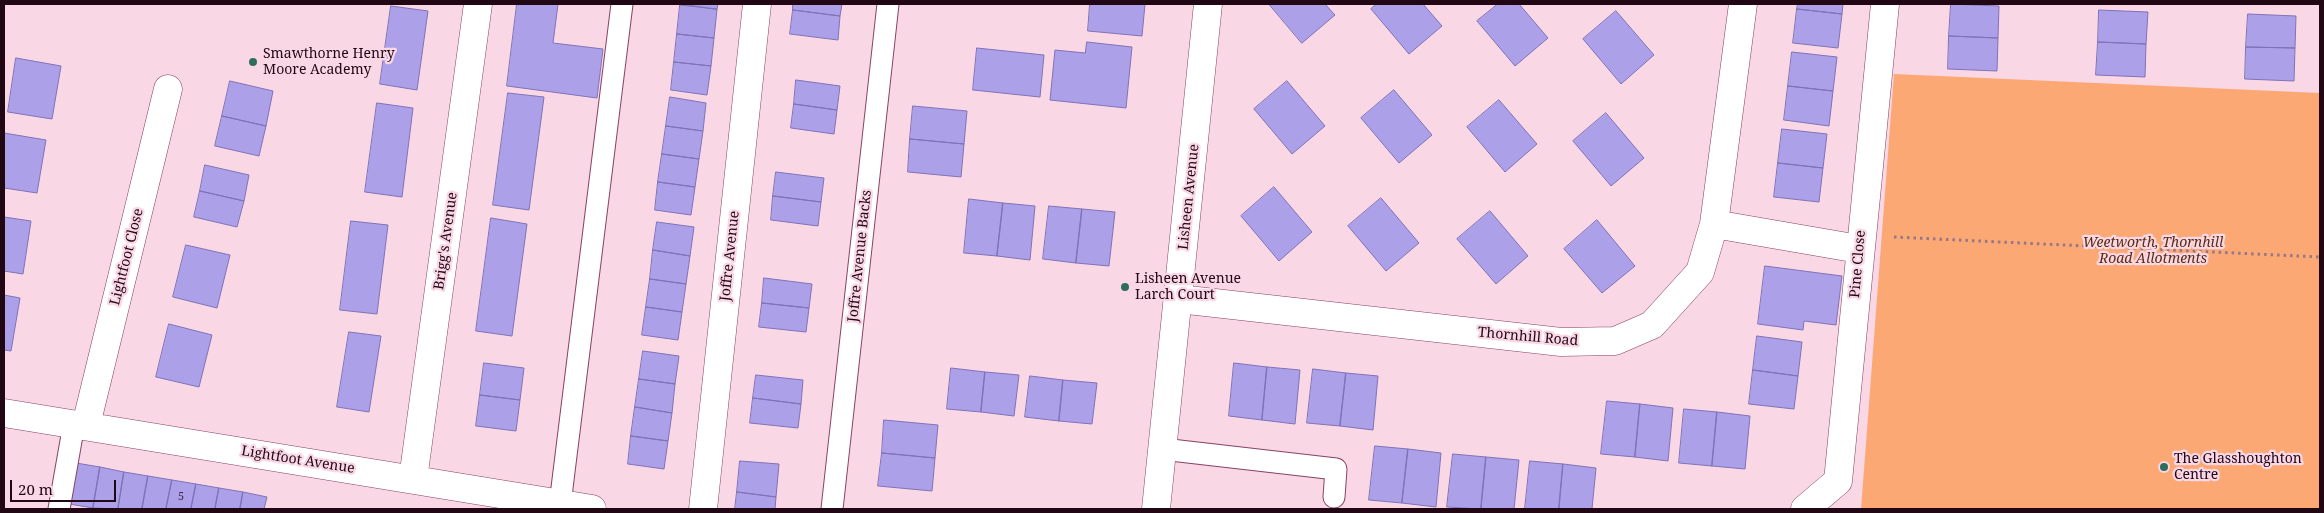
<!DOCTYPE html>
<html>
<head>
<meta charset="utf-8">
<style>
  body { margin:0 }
  #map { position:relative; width:2324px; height:513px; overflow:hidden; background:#f9d7e5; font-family:"Noto Serif",serif }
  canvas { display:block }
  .frame { position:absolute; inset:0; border:5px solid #210614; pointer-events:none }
  .scale { position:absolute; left:10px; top:480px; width:106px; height:22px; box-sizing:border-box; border:2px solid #210614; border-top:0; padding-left:6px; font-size:15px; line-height:18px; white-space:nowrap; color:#210614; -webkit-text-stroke:4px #f9d7e5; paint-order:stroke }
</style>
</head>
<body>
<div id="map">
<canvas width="2324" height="513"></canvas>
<div class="frame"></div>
<div class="scale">20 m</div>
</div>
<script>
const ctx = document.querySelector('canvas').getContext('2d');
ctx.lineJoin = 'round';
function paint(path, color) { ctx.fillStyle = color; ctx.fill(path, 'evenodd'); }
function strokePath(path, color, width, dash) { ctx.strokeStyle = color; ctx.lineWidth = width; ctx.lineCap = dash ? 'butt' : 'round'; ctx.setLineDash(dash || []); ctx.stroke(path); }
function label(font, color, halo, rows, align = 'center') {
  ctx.font = font + ' "Noto Serif",serif'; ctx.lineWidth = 4.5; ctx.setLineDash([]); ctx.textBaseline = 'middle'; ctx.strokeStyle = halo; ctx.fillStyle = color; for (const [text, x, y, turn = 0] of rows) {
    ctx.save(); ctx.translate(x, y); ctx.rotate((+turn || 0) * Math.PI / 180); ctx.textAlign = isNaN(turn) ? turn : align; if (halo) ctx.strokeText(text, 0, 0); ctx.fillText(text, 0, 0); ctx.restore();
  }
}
const green = new Path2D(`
  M1894 74 2320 93V509H1861Z`);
const building = new Path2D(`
  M517 4H558L553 43 603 49 597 98 507 86Z
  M681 4H718L717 9Z
  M793 4H842L840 16 793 10Z
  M1090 4H1145L1142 36 1088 31Z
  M1269 4H1325L1335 15 1302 43Z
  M1377 4H1423L1442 26 1409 54 1371 9Z
  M1498 4H1519L1548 38 1515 66 1477 21Z
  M1798 4H1843L1842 14 1797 9Z
  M1951 4 1999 6 1998 38 1949 36Z
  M680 5 717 9 714 38 677 34Z
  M391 6 428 11 417 90 380 84Z
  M1797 9 1842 14 1838 48 1793 43Z
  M793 10 840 16 838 40 790 34Z
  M2099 10 2148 12 2146 44 2098 42Z
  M1616 11 1654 55 1621 84 1583 39Z
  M2248 14 2296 16 2295 48 2246 47Z
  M677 34 714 38 711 66 674 62Z
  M1949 36 1998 38 1997 71 1948 69Z
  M1087 42 1132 47 1126 108 1050 100 1055 50 1085 53Z
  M2098 42 2146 44 2145 77 2096 75Z
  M2246 47 2295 48 2294 81 2245 79Z
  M977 48 1044 55 1040 97 973 90Z
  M1792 52 1837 57 1833 91 1788 86Z
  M16 58 61 66 52 119 8 112Z
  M674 62 711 66 707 95 671 90Z
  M796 80 840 86 837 110 794 104Z
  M230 81 273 91 266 126 222 116Z
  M1287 81 1325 126 1292 154 1254 109Z
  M1788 86 1833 91 1829 126 1784 120Z
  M1394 90 1432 135 1399 163 1361 118Z
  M508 93 544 97 529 210 493 205Z
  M670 97 706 103 703 131 666 126Z
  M1499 100 1537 144 1505 172 1467 127Z
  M377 103 413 108 402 197 365 192Z
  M794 104 837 110 834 134 791 128Z
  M913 106 967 111 964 144 910 139Z
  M1606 113 1644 158 1611 186 1573 141Z
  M222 116 266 126 259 156 215 146Z
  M666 126 703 131 699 159 662 154Z
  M1782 129 1827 134 1823 168 1778 163Z
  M4 133 46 140 37 193 4 188Z
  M910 139 964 144 961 177 908 172Z
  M662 154 699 159 695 187 658 182Z
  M1778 163 1823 168 1819 202 1774 197Z
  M205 165 249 175 244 201 200 191Z
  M776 172 824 178 821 202 773 196Z
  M658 182 695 187 691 215 655 210Z
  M1274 187 1312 232 1279 261 1241 216Z
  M200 191 244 201 237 227 194 217Z
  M773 196 821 202 818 226 771 220Z
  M1381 198 1419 243 1386 271 1348 226Z
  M969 199 1003 203 997 256 964 253Z
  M1003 203 1035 206 1030 260 997 256Z
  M1049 206 1082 209 1076 263 1043 259Z
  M1082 209 1115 212 1109 266 1076 263Z
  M1490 211 1528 256 1496 284 1457 239Z
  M4 217 31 221 23 274 4 271Z
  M491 218 527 224 512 336 476 331Z
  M1597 220 1635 266 1602 293 1564 249Z
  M351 221 388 225 377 314 340 310Z
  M657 222 694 227 690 256 653 250Z
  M186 245 230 255 217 308 173 297Z
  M653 250 690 256 686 284 650 279Z
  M1765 266 1842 276 1836 325 1804 321 1803 330 1758 324Z
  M764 278 812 284 809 308 762 303Z
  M650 279 686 284 682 312 646 307Z
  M4 295 20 298 11 351 4 350Z
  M762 303 809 308 806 332 759 327Z
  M646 307 682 312 678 340 642 335Z
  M169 324 212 335 199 387 156 377Z
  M349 332 381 336 369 412 337 407Z
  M1757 336 1802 342 1798 376 1753 370Z
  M643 351 679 356 675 384 639 379Z
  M484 363 524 368 520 400 480 395Z
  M1234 363 1267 367 1262 420 1229 416Z
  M1267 367 1300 370 1295 424 1262 420Z
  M951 368 985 372 981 412 947 409Z
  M1313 369 1346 373 1340 426 1307 423Z
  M1753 370 1798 376 1794 409 1749 404Z
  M985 372 1019 375 1014 416 981 412Z
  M1346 373 1378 376 1373 430 1340 426Z
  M756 375 803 380 801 404 753 398Z
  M1030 376 1063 380 1059 421 1025 417Z
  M639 379 675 384 672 413 635 407Z
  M1063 380 1097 383 1092 424 1059 421Z
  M480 395 520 400 516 431 476 426Z
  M753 398 801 404 798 428 750 423Z
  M1607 401 1640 404 1635 457 1601 454Z
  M1640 404 1673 408 1668 461 1635 457Z
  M635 407 672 413 668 441 631 436Z
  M1684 409 1717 412 1712 466 1679 463Z
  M1717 412 1750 416 1745 469 1712 466Z
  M884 420 938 425 935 458 882 453Z
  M631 436 668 441 664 469 628 464Z
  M1375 446 1408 449 1402 503 1369 500Z
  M1408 449 1441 453 1436 507 1402 503Z
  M882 453 935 458 932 491 878 486Z
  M1453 454 1486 457 1481 509 1447 507Z
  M1486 457 1519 460 1514 509H1481Z
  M740 461 779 464 776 497 737 492Z
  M1530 461 1563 464 1559 509H1525Z
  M76 463 100 467 93 508 69 504Z
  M1563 464 1596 468 1592 509H1559Z
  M100 467 124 472 118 509 93 508Z
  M124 472 148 476 142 509H118Z
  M148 476 172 480 166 509H142Z
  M172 480 196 484 191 509H166Z
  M196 484 219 488 215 509H191Z
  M219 488 243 492 240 509H215Z
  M243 492 267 497 264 509H240Z
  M737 492 776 497 775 509H735Z`);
const path = new Path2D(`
  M1894 237 2320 257`);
const lane = new Path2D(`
  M1162 449 1336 469 1334 497
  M560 504 622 4
  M59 509 74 424
  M832 509 888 4`);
const street = new Path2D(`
  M1714 224 1859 249
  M1179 299 1561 342 1615 341 1652 325 1700 272 1714 224 1743 4
  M4 413 592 509
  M86 425 168 89
  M413 479 478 4
  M703 509 757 4
  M1156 509 1208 4
  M1805 509 1838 481 1885 4`);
const markers = [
  [253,62,5,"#2e6d5b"],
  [1125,287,5,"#2e6d5b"],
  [2164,467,5,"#2e6d5b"]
];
const numberNames = [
  ["5",181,497]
];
const poiNames = [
  ["Smawthorne Henry",263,54],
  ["Moore Academy",263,70],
  ["Lisheen Avenue",1135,279],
  ["Larch Court",1135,295],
  ["The Glasshoughton",2174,459],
  ["Centre",2174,475]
];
const streetNames = [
  ["Lisheen Avenue",1189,197,-84],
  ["Brigg's Avenue",446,241,-82],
  ["Joffre Avenue",730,256,-84],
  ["Joffre Avenue Backs",860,256,-84],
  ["Lightfoot Close",127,257,-76],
  ["Pine Close",1858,264,-85],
  ["Thornhill Road",1528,337,5],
  ["Lightfoot Avenue",298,460,9]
];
const parkNames = [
  ["Weetworth, Thornhill",2153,243],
  ["Road Allotments",2153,259]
];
paint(green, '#fba875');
paint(building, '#aca0e9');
strokePath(building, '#7f72b7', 1);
strokePath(lane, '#884264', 23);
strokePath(street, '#884264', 29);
strokePath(path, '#967785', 3, [2.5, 4]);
strokePath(lane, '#fff', 21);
strokePath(street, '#fff', 28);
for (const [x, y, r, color] of markers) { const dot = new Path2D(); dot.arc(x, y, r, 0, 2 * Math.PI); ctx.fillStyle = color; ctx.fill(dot); strokePath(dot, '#f9d7e5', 2); }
label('11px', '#442c49', null, numberNames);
label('14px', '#210614', '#f9d7e5', poiNames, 'left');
label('14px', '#210614', '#f9d7e5', streetNames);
label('italic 14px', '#592c0d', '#f9d7e5', parkNames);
</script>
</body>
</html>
